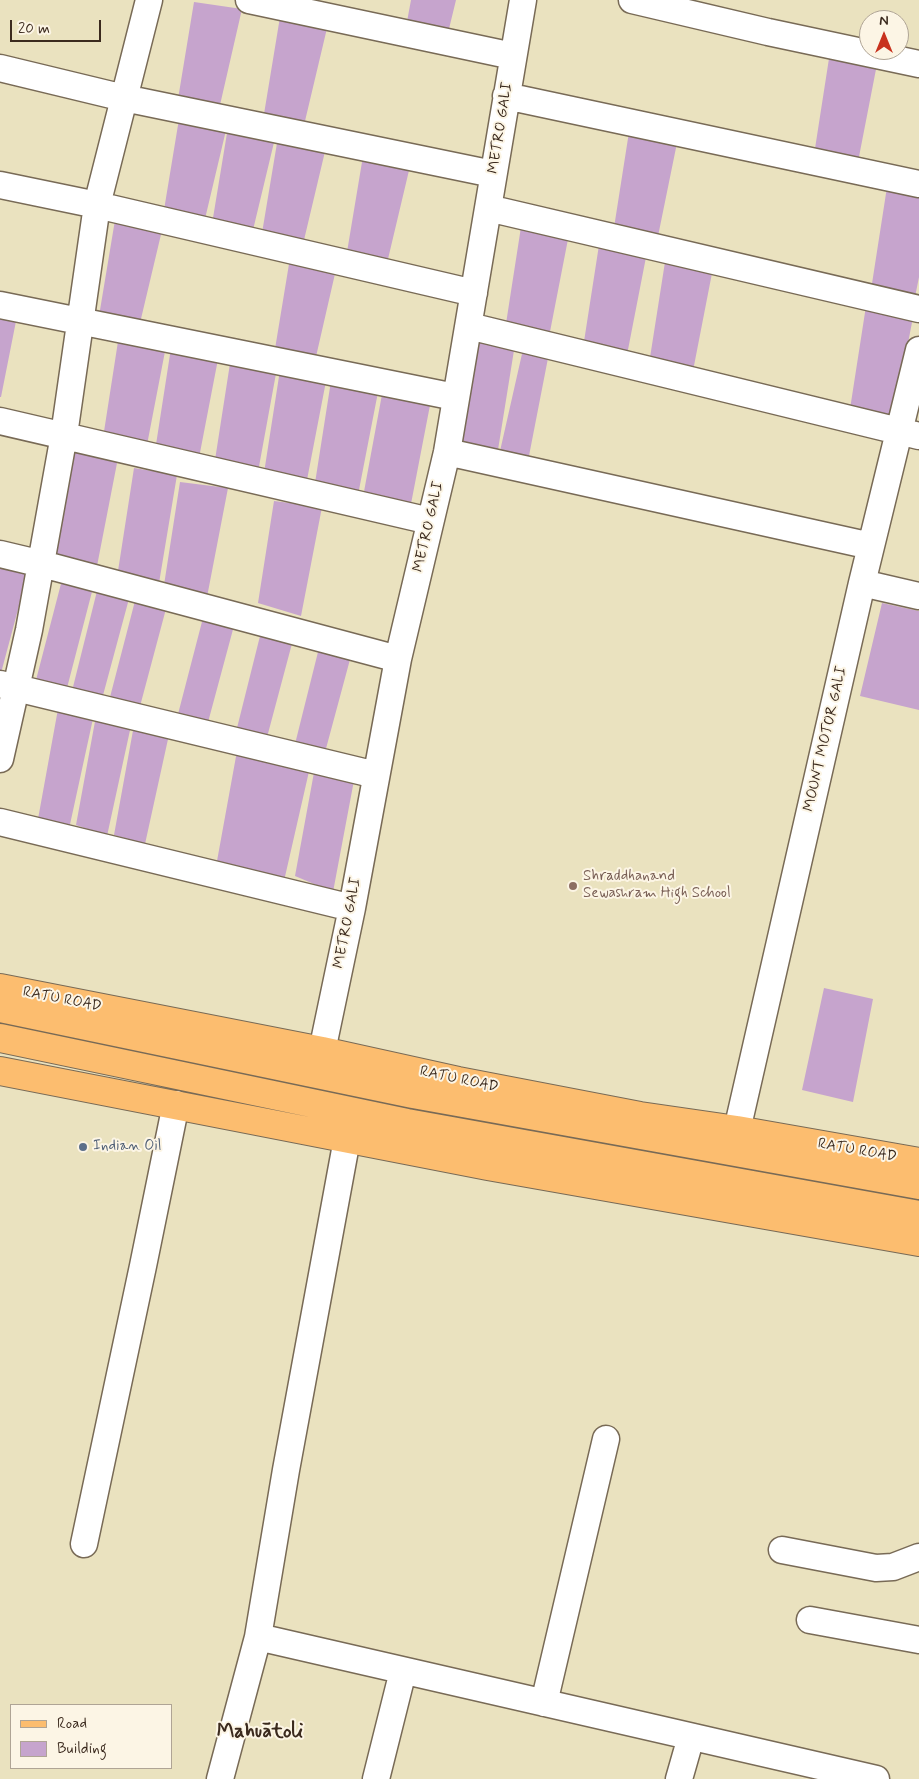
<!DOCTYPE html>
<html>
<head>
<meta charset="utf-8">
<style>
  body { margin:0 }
  #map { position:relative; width:919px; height:1779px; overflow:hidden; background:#eae2bf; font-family:Mynerve,sans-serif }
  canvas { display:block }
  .legend { position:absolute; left:10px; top:1704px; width:162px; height:65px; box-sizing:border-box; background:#fcf5e5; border:1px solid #afa495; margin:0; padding:6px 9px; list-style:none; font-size:15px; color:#3b2a1e }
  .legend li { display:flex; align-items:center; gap:10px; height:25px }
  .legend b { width:25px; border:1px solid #afa495 }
  .north { position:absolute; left:859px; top:10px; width:50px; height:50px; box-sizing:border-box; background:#fcf5e5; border:1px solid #afa495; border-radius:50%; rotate:0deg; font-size:14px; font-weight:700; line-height:20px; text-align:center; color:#3b2a1e }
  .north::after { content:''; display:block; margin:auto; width:18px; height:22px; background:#c8321e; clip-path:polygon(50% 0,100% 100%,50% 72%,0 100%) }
  .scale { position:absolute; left:10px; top:20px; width:91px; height:22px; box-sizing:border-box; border:2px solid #3b2a1e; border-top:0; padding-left:6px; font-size:15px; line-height:18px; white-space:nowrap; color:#3b2a1e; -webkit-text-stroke:4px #fcf5e5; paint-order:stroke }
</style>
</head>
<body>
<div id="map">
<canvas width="919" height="1779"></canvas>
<ul class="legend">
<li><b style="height:6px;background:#fcbd6f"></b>Road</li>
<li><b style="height:14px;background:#c6a4cd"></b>Building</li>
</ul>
<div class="north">N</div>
<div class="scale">20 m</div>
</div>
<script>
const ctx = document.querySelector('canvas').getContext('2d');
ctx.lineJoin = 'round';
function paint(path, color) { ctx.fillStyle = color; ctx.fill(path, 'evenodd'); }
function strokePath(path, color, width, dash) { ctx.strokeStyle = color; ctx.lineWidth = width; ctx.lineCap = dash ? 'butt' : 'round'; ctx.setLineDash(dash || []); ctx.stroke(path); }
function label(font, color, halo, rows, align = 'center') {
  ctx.font = font + ' Mynerve,sans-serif'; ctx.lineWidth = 4; ctx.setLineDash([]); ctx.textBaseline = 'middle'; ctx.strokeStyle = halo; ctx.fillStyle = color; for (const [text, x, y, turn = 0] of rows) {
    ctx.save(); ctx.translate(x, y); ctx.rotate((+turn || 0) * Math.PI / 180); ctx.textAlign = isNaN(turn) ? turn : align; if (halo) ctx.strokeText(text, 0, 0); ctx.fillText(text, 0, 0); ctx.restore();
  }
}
const building = new Path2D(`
  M411 0H456L448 33 406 27Z
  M194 2 242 9 220 105 178 99Z
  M280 17 328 24 305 121 264 114Z
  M830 52 878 59 857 167 814 155Z
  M179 119 227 126 204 223 163 216Z
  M228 127 276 134 253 230 212 224Z
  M629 132 678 138 656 246 613 234Z
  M278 137 327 143 304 240 262 233Z
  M363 156 411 162 388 259 347 252Z
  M887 187 919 191V277L914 302 871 290Z
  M115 220 163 226 140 323 99 316Z
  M521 227 569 234 548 342 505 330Z
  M599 245 647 252 626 360 583 348Z
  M290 258 337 265 315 361 274 355Z
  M665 262 713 268 692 376 649 364Z
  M866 306 914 312 893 421 850 409Z
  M0 309 18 311 1 397H0Z
  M478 334 515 344 497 456 453 449Z
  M119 335 167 341 146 450 103 438Z
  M524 345 549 353 528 461 498 460Z
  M171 348 219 354 198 463 155 451Z
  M231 357 277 368 258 472 215 460Z
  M280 370 327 376 306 485 264 473Z
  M331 381 379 387 358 495 315 483Z
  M383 389 431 400 410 509 363 497Z
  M71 451 118 458 97 566 55 554Z
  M134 468 177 475 159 583 118 571Z
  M180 482 228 488 207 597 164 585Z
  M274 501 322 507 301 616 258 603Z
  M0 565 28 572 1 673H0Z
  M63 576 94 584 67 688 36 680Z
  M98 587 130 595 102 699 72 691Z
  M136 597 167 605 139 710 109 701Z
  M882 603 919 611V710L860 696Z
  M204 614 235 622 207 726 177 718Z
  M262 628 294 636 266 741 236 732Z
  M320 644 352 652 324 756 294 748Z
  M58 709 94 714 69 829 38 819Z
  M96 716 132 721 107 836 76 825Z
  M134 725 170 730 145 844 114 835Z
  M237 751 310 767 284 881 217 861Z
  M315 767 355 775 333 892 295 876Z
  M824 988 873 999 853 1102 802 1090Z`);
const street = new Path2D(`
  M249 0 513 56
  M632 0 768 32 919 64
  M0 68 124 98 493 174
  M506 96 919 184
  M0 185 97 205 474 293
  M488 208 919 309
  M0 305 455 397
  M469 326 919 436
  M0 421 430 521
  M447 452 871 546
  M0 554 42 564 398 659
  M862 583 919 596
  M0 684 376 775
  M0 759 29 630 64 435 97 205 149 0
  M0 822 352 908
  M322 1051 352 908 398 659 447 452 523 0
  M737 1130 862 583 919 350
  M84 1544 143 1266 176 1104
  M782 1550 876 1568 893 1567 919 1557
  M810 1620 919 1640
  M258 1637 876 1779
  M544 1703 606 1439
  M220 1779 258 1637 286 1470 347 1139
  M376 1779 403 1671
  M679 1779 691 1737`);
const primary = new Path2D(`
  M0 988 322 1051 458 1081 640 1116 737 1130 919 1162
  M0 1008 413 1094 919 1185
  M0 1038 407 1123 919 1215
  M0 1071 488 1166 919 1242`);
const markers = [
  [573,886,5,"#8d6e63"],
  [83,1147,5,"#5c6f8a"]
];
const streetNames = [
  ["METRO GALI",501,128,-81],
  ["METRO GALI",429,527,-77],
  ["MOUNT MOTOR GALI",826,739,-77],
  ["METRO GALI",348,923,-79],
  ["RATU ROAD",62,1000,11],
  ["RATU ROAD",459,1080,12],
  ["RATU ROAD",857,1151,10]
];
const educationNames = [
  ["Shraddhanand",583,877],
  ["Sewashram High School",583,894]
];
const serviceNames = [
  ["Indian Oil",93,1147]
];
const districtNames = [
  ["Mahuātoli",260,1733]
];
paint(building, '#c6a4cd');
strokePath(street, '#786a56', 29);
strokePath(primary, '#786a56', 30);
strokePath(street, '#fff', 26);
strokePath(primary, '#fcbd6f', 28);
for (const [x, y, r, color] of markers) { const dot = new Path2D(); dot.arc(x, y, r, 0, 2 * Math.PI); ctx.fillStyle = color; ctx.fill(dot); strokePath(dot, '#fcf5e5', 2); }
label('15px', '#3b2a1e', '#fcf5e5', streetNames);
label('15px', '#785e54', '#fcf5e5', educationNames, 'left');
label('15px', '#4e5e75', '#fcf5e5', serviceNames, 'left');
label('bold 20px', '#3b2a1e', '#fcf5e5', districtNames);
</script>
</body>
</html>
